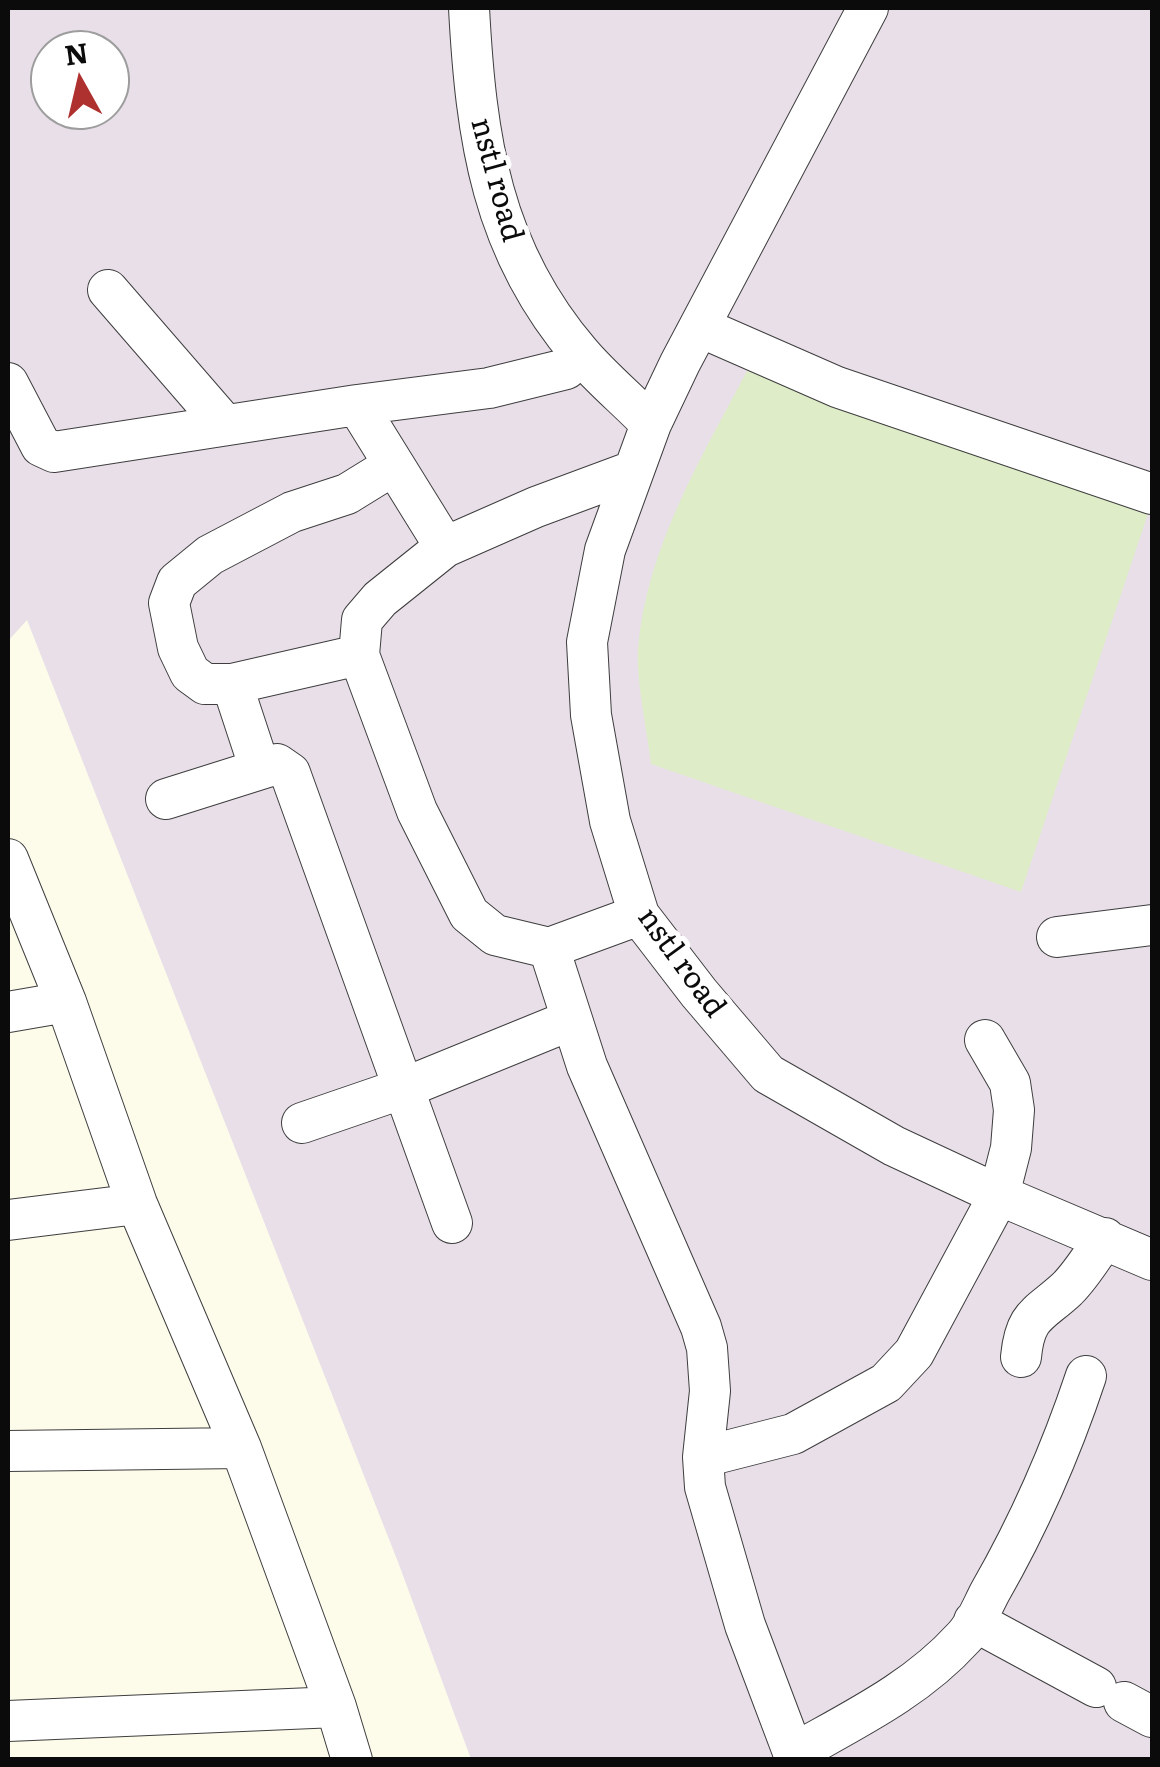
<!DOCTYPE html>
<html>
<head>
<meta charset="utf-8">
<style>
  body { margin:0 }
  #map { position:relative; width:1160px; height:1767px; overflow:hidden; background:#fdfbea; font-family:Literata,serif }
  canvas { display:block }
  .frame { position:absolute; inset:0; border:10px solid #0b0b0b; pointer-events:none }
  .north { position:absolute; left:30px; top:30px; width:100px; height:100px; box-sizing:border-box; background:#fff; border:2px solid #9d9d9d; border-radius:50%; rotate:352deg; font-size:28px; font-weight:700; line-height:40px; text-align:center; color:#0b0b0b }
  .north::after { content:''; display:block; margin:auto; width:35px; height:45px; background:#af312f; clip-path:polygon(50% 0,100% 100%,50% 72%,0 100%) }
</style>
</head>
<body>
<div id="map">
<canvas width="1160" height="1767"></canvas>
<div class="frame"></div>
<div class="north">N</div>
</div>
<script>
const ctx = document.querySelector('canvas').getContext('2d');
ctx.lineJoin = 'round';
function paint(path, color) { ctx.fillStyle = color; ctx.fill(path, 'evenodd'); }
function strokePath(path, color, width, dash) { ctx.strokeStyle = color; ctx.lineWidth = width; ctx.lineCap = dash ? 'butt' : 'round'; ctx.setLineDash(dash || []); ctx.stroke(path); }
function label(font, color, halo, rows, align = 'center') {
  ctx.font = font + ' Literata,serif'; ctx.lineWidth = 10; ctx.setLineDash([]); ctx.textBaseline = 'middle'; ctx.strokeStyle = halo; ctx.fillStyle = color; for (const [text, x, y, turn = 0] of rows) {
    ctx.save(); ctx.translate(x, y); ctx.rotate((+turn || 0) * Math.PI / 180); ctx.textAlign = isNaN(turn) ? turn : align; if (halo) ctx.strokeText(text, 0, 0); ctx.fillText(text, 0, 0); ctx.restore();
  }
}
const industrial = new Path2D(`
  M8 8H1152V1759H471L398 1562 27 620 8 641ZM50 50H110V110H50Z`);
const pitch = new Path2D(`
  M747 371 1152 502 1021 892 651 764C647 730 636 681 638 649 646 549 701 458 747 371Z`);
const minor = new Path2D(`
  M469 8C476 138 491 249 580 353 601 378 628 400 651 424
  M868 8 680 363 651 424 605 550 587 642 591 715 610 821 639 915 699 993 768 1074 894 1146 999 1195 1152 1260
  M108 290 225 425
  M700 327 837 387 1152 494
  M8 383 41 446 54 452 357 405 489 388 566 369 579 353
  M357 405 445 547
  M359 655 232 684H205L190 673 178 648 169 603 177 582 210 555 292 512 347 494 394 465
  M232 684 260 769
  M166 799 277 764 290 773 452 1223
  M8 859 66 1002 137 1204 241 1448 336 1707 352 1760
  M639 915 549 948 587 1066 701 1327 707 1348 710 1391 703 1457 705 1487 745 1625 796 1760
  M1057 937 1152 925
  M549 948 495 935 469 914 417 811 359 655 362 620 380 599 445 547 536 507 633 471
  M8 1012 66 1002
  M302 1123 404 1088 571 1020
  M8 1220 137 1204
  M1021 1357C1025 1314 1039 1315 1067 1289 1082 1274 1093 1255 1105 1238
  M8 1451 241 1448
  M703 1457 793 1434 886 1383 914 1353 999 1195 1011 1148 1014 1110 1010 1083 985 1040
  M974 1621 1096 1687
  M1124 1702 1152 1717
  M8 1721 336 1707
  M793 1754C853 1720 916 1690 963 1638 975 1626 982 1607 990 1592 1029 1524 1061 1451 1086 1376`);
const streetNames = [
  ["nstl road",496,180,75],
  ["nstl road",681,963,54]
];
paint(industrial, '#e9dfe9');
paint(pitch, '#deecc8');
strokePath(minor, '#3e3e3e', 42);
strokePath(minor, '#fff', 40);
label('30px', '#0b0b0b', '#fff', streetNames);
</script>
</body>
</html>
